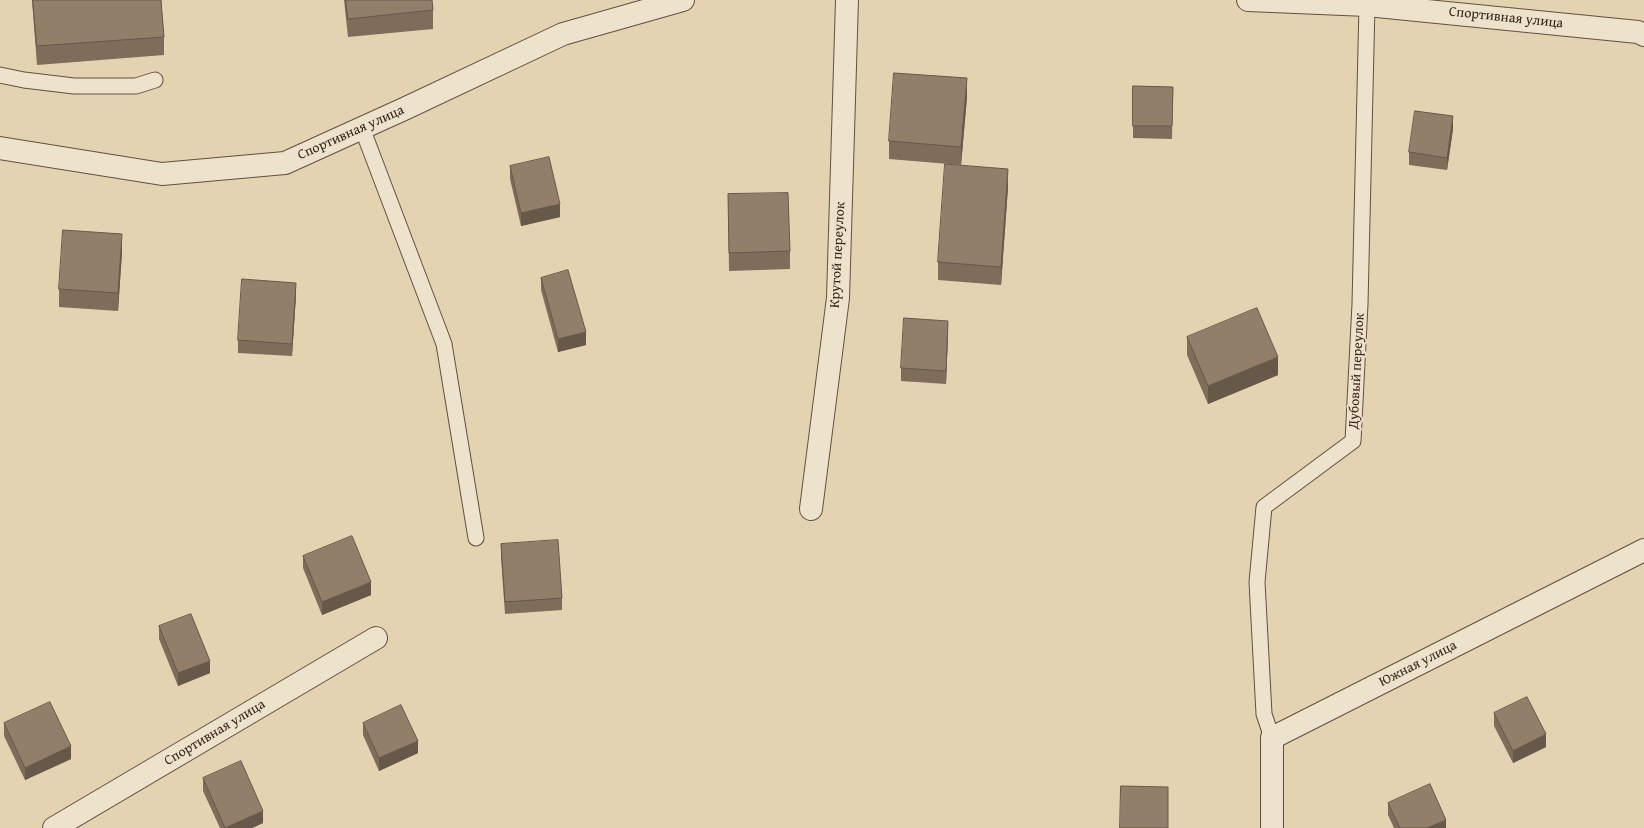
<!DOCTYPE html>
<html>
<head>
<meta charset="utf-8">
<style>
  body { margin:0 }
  canvas { display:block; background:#e4d3b1 }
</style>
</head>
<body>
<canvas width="1644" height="828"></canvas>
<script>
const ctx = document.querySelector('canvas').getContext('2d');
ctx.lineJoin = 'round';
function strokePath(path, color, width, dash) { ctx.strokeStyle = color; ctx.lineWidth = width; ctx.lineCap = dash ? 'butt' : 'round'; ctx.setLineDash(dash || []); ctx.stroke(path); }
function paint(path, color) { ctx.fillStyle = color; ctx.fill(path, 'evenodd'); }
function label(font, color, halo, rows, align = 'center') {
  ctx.font = font + ' "Gentium Book Plus",serif'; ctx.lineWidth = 3.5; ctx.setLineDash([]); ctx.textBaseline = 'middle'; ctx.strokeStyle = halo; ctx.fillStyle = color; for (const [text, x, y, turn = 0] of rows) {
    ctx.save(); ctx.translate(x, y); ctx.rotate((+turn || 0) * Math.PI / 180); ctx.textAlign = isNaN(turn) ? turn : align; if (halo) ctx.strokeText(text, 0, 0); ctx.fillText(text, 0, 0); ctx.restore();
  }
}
const lane = new Path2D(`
  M0 75 24 80 74 86H136L155 80
  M362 128 444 344 476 538
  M1272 738 1264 714 1257 582 1264 507 1353 441 1360 304 1367 5`);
const street = new Path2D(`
  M1248 0 1367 5 1638 32 1644 35
  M0 148 162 174 285 163 404 109 563 34 683 0
  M811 509 838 298 847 0
  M54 828 376 638
  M1272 828V738L1644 550`);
const wall = new Path2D(`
  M32 0H161L164 37V55L37 65Z
  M344 0H432L433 10V29L348 37Z
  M1133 86 1173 87 1172 139 1133 138Z
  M967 97 961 165 889 159V141Z
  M1453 129 1447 170 1409 165V152Z
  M510 166 560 217 521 226 510 179Z
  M1008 187 1001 285 938 280V262Z
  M728 194 790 251V269L729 271Z
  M122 252 118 311 59 307V289Z
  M541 278 586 345 558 352 541 290Z
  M296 295 292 356 238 353V340Z
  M948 333 946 384 901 381V368Z
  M1187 337 1278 375 1208 404 1187 355Z
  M501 544 562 598V610L505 614 501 557Z
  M303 556 371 595 322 615 303 568Z
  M159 626 210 673 178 686 159 639Z
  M1494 713 1546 747 1513 763 1494 726Z
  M4 723 71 759 25 780 4 736Z
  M363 723 418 753 379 771 363 735Z
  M203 778 263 823 252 828H220L203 791Z
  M1388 803 1446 828H1394L1388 815Z`);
const shadedWall = new Path2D(`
  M967 78V97L961 165V147Z
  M1453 116V129L1447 170V158Z
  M1008 169V187L1001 285V267Z
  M560 204V217L521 226V213Z
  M122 234V252L118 311V293Z
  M296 283V295L292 356V344Z
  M948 321V333L946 384V371Z
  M586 332V345L558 352V339Z
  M1278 357V375L1208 404V386Z
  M371 582V595L322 615V602Z
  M210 661V673L178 686V673Z
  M1546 734V747L1513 763V751Z
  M418 741V753L379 771V758Z
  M71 746V759L25 780V768Z
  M263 811V823L252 828H225Z
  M1446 820V828H1427Z`);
const building = new Path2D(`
  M33 0H161L164 37 37 46Z
  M346 0H432L433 10 348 19Z
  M894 73 967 78 961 147 889 141Z
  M1133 86 1173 87 1172 126H1133Z
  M1415 111 1453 116 1447 158 1409 152Z
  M549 157 560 204 521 213 510 166Z
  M945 164 1008 169 1001 267 938 262Z
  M788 193 790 251 729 253 728 194Z
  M63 230 122 234 118 293 59 289Z
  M568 270 586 332 558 339 541 278Z
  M242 279 296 283 292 344 238 340Z
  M1257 308 1278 357 1208 386 1187 337Z
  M904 318 948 321 946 371 901 368Z
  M352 536 371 582 322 602 303 556Z
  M558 540 562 598 505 602 501 544Z
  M191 614 210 661 178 673 159 626Z
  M1527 697 1546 734 1513 751 1494 713Z
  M50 702 71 746 25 768 4 723Z
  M401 705 418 741 379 758 363 723Z
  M241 761 263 811 225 828 203 778Z
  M1430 784 1446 820 1427 828H1400L1388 803Z
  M1121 786 1168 787V828H1120Z`);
const streetNames = [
  ["Спортивная улица",1506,18,6],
  ["Спортивная улица",351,133,-24],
  ["Крутой переулок",838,255,-87],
  ["Дубовый переулок",1357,371,-87],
  ["Южная улица",1418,664,-27],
  ["Спортивная улица",215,733,-31]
];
strokePath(lane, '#634f40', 17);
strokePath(street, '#634f40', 24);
strokePath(lane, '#ede2cc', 15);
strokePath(street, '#ede2cc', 22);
paint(wall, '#7d6d5a');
paint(shadedWall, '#66594a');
paint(building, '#917f69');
strokePath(building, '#66594a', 1);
label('14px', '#38231b', '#ede2cc', streetNames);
</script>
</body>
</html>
